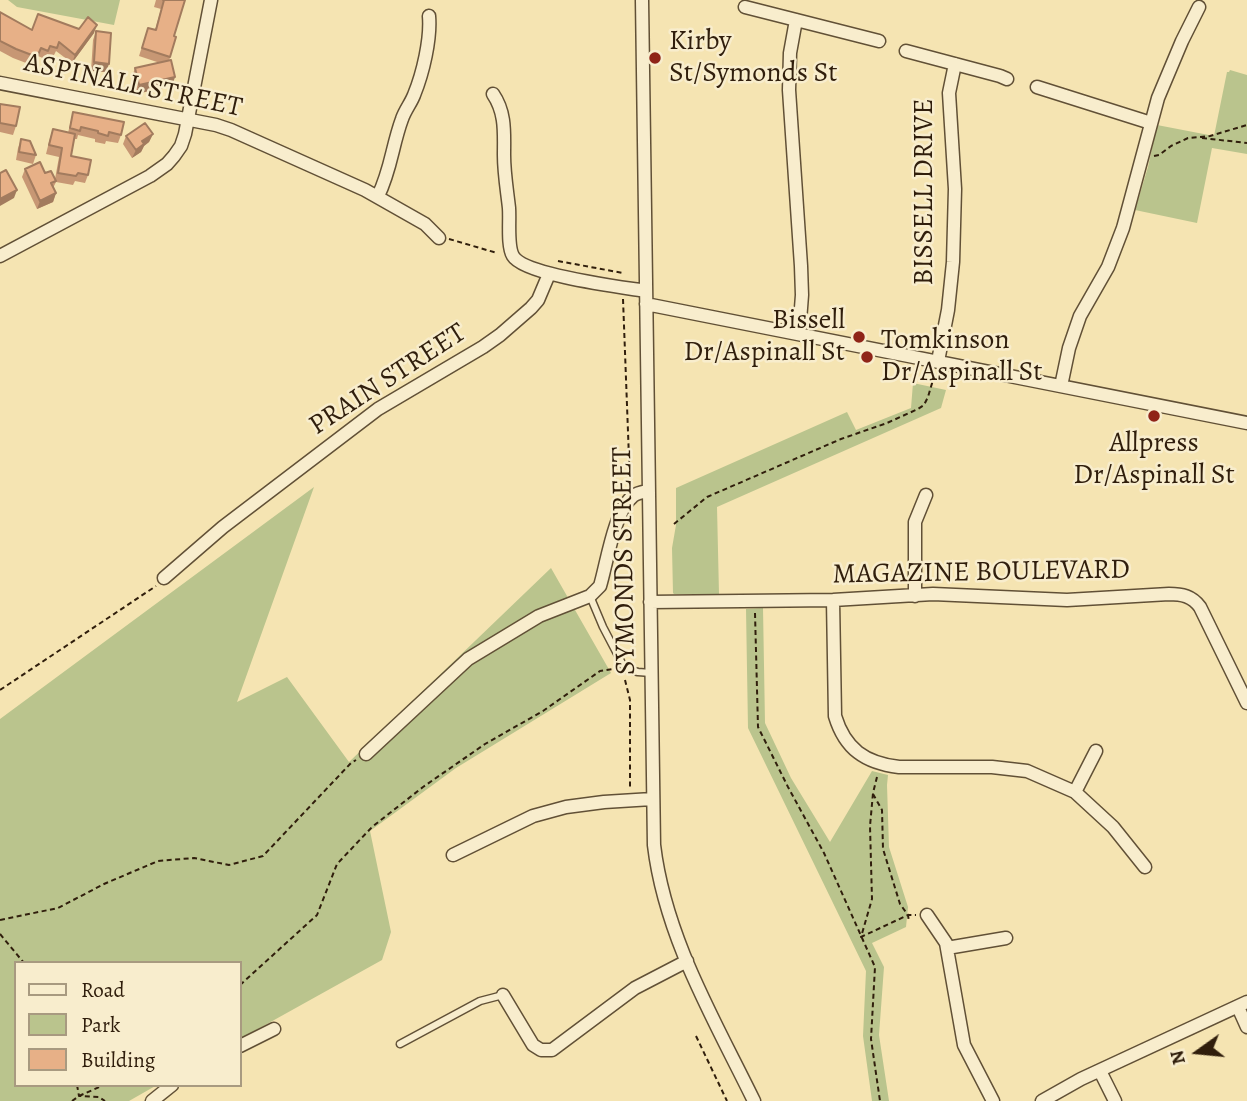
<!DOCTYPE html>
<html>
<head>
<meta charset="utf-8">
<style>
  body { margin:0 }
  #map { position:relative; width:1247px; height:1101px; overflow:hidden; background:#f5e4b2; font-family:Alegreya,serif }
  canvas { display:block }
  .legend { position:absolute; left:14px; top:961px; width:228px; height:126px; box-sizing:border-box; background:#f8edcd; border:2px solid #a89a80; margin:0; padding:9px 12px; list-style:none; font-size:21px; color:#301e0c }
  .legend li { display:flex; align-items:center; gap:14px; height:35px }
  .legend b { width:35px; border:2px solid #a89a80 }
  .north { position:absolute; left:1163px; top:1017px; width:70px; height:70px; -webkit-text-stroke:5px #f8edcd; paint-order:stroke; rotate:255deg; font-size:19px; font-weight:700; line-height:28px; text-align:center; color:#301e0c }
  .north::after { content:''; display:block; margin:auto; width:24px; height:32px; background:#301e0c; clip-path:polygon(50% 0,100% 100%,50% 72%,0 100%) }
</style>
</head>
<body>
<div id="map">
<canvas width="1247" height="1101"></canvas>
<ul class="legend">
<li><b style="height:9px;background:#f8edcd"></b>Road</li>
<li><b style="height:19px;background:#bac48d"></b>Park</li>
<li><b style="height:19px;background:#e7b087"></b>Building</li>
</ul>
<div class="north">N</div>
</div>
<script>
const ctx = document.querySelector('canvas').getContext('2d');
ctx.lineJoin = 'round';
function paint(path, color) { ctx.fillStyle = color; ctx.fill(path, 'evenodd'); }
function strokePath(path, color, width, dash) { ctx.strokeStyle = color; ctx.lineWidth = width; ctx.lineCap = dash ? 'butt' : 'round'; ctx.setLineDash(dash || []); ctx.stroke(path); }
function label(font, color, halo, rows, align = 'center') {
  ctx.font = font + ' Alegreya,serif'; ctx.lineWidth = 5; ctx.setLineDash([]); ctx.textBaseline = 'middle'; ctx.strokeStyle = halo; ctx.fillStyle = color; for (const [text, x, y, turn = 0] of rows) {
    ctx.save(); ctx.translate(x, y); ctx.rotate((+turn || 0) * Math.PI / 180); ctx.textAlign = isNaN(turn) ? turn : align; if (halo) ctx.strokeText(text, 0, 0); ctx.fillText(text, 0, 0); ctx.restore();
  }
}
const green = new Path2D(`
  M8 0H120L114 25 17 7Z
  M1230 70 1247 75V154L1212 148 1197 223 1135 210 1148 167 1157 125 1214 136 1227 72H1229Z
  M913 383 946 390 941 408 717 507 719 594H674L673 593 672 548 676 525V488L847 412 856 430 911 408Z
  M314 487 237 702 287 677 349 762 551 568 611 673 456 768 370 831 391 932 382 960 240 1039V963H16V1085H157L129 1101H0V719Z
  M763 608 765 723 791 778 830 842 872 771 888 775 887 785 889 847 908 907 906 927 872 943 884 967 879 1035 889 1101H872L863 1036 866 971 748 728 746 609Z`);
const path = new Path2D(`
  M1202 138 1247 143
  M1154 156 1159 155 1171 146 1188 138 1210 136 1247 125
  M449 239 497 253
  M558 261 623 273
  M623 299 630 485
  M674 524 707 497 841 439 887 423 918 409 924 405 928 397 935 373
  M755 613 758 727 788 787 824 853 875 967 871 1039 880 1101
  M625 680 630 700V789
  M0 690 156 586
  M877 777 873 793 870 826 872 899 861 937 908 915H916
  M873 794 882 810 883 849 900 904 908 915 909 922
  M0 920 58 908 104 884 158 861 194 858 229 865 263 856 351 763 356 760
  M0 934 24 963
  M240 985 317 915 337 864 372 827 423 787 485 744 543 711 600 671 613 669
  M696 1036 727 1101
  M77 1085 79 1096 99 1097 105 1101
  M72 1101 79 1096 104 1085`);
const service = new Path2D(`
  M590 596 603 627 625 669 638 672 651 673
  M400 1044 480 1001 503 995`);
const minor = new Path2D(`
  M642 0 654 845C665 937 714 1019 754 1101
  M745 7 879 41
  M796 20 790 53 789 90 801 266 802 295 799 334
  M906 51 1000 76 1007 79
  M0 83 216 125 231 130 365 190 425 224 439 238
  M1037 87 1151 123
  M493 94C506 113 504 133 504 155 504 173 507 190 509 208 510 221 507 246 513 256 524 275 621 287 646 291
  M378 196C391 170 392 146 402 119 405 110 411 103 414 95 423 73 431 39 429 16
  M0 256 150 176 167 164 174 156 181 146 185 134 211 0
  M646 304 1247 423
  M938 361 948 310 953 262 955 189 949 93 955 64
  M1061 386 1069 348 1080 316 1108 267 1123 228 1158 98 1182 41 1199 7
  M164 578 223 527 378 409 483 347 500 335 531 308 538 300 549 274
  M915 596V522L926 495
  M833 600 835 716C845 749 865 763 899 767H992L1027 771 1075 792 1113 827 1145 867
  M650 602 833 600 933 594 1067 600 1169 594C1182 594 1192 596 1200 607L1247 703
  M366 754 468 659 539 616 590 596 600 586C607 563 614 511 633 496 637 493 643 492 648 491
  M1075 792 1096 751
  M453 855 533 816 566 807 604 802 652 799
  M927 915 946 943 964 1045 993 1101
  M947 948 1006 938
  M503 995 533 1045 541 1050H552L635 988 687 961
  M1238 1007 1247 1027
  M240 1046 274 1029
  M1100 1071 1115 1101
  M152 1101 172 1085
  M1042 1101 1081 1079 1247 1002`);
const wall = new Path2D(`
  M156 0H185L174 36 176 37 169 61 172 86 136 94 132 77 135 68 160 63 139 56 148 28 155 30 161 9 154 7Z
  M0 12 32 30 79 29 94 33 72 63 56 51 53 57 47 54 45 59 38 56 34 66 13 58 0 51Z
  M96 31 106 72 91 71 93 40Z
  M0 104 16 126 13 135 0 132Z
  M73 112 121 135 118 143 106 141 105 144 95 142V139L78 135 77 139H74L71 156 88 175 85 183 75 181 73 185 56 182 53 188 56 193 53 202 37 209 22 177 25 169 45 173 55 179 59 157 46 154 50 138 53 129 68 133Z
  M153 134 149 142 144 146 141 152 132 158 123 144 126 136Z
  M21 139 36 155 33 164 16 160 18 148Z`);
const shadedWall = new Path2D(`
  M97 25 94 33 72 63 75 55Z
  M94 62 109 64 106 72 91 71Z
  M175 77 172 86 136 94 139 85Z
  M153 134 149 142 144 146 141 152 132 158 136 150 142 141Z
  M17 190 14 198 0 206V199Z
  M56 193 53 202 37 209 40 201Z`);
const building = new Path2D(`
  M163 0H185L174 36 176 37 170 57 142 48 148 28 156 30 164 0Z
  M0 12 32 30 38 14 79 29 88 17 97 25 75 55 59 42 57 48 50 46 48 51 41 48 37 57 16 49 0 41Z
  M96 31 111 33 109 64 94 62Z
  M171 60 175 77 139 85 135 68Z
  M0 104 20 107 16 126 0 123Z
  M73 112 124 122 121 135 109 132 108 136 98 133V131L81 127 80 131 70 128Z
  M145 123 153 134 142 141 144 144 136 150 126 136Z
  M53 129 75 134 71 156 91 160 88 175 78 173 76 176 58 173 62 148 49 145Z
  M21 139 30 141 36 155 19 152Z
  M40 162 45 173 51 171 56 181 51 183 56 193 40 201 25 169Z
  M6 170 17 190 0 199V173Z`);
const markers = [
  [655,58,7,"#8f2418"],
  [859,337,7,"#8f2418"],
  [867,357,7,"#8f2418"],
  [1154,416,7,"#8f2418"]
];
const poiNames = [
  ["Kirby",669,42],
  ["St/Symonds St",669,74],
  ["Bissell",845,321,"right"],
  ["Dr/Aspinall St",845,353,"right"],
  ["Tomkinson",881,341],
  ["Dr/Aspinall St",881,373],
  ["Allpress",1154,444,"center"],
  ["Dr/Aspinall St",1154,476,"center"]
];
const streetNames = [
  ["ASPINALL STREET",133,86,12],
  ["BISSELL DRIVE",925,192,-90],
  ["PRAIN STREET",388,380,-33],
  ["SYMONDS STREET",625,561,-91],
  ["MAGAZINE BOULEVARD",981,573,-1]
];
paint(green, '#bac48d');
strokePath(service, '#615036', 9);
strokePath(minor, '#615036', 15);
strokePath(path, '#301e0c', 2, [5, 3.5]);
strokePath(service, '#f8edcd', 6);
strokePath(minor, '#f8edcd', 12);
paint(wall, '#c79774');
paint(shadedWall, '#a27b5e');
paint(building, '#e7b087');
strokePath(building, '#a27b5e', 2);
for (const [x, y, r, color] of markers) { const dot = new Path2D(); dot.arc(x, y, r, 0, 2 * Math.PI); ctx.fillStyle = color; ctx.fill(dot); strokePath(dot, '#f8edcd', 2.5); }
label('28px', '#301e0c', '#f8edcd', poiNames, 'left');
label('28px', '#301e0c', '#f8edcd', streetNames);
</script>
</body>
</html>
